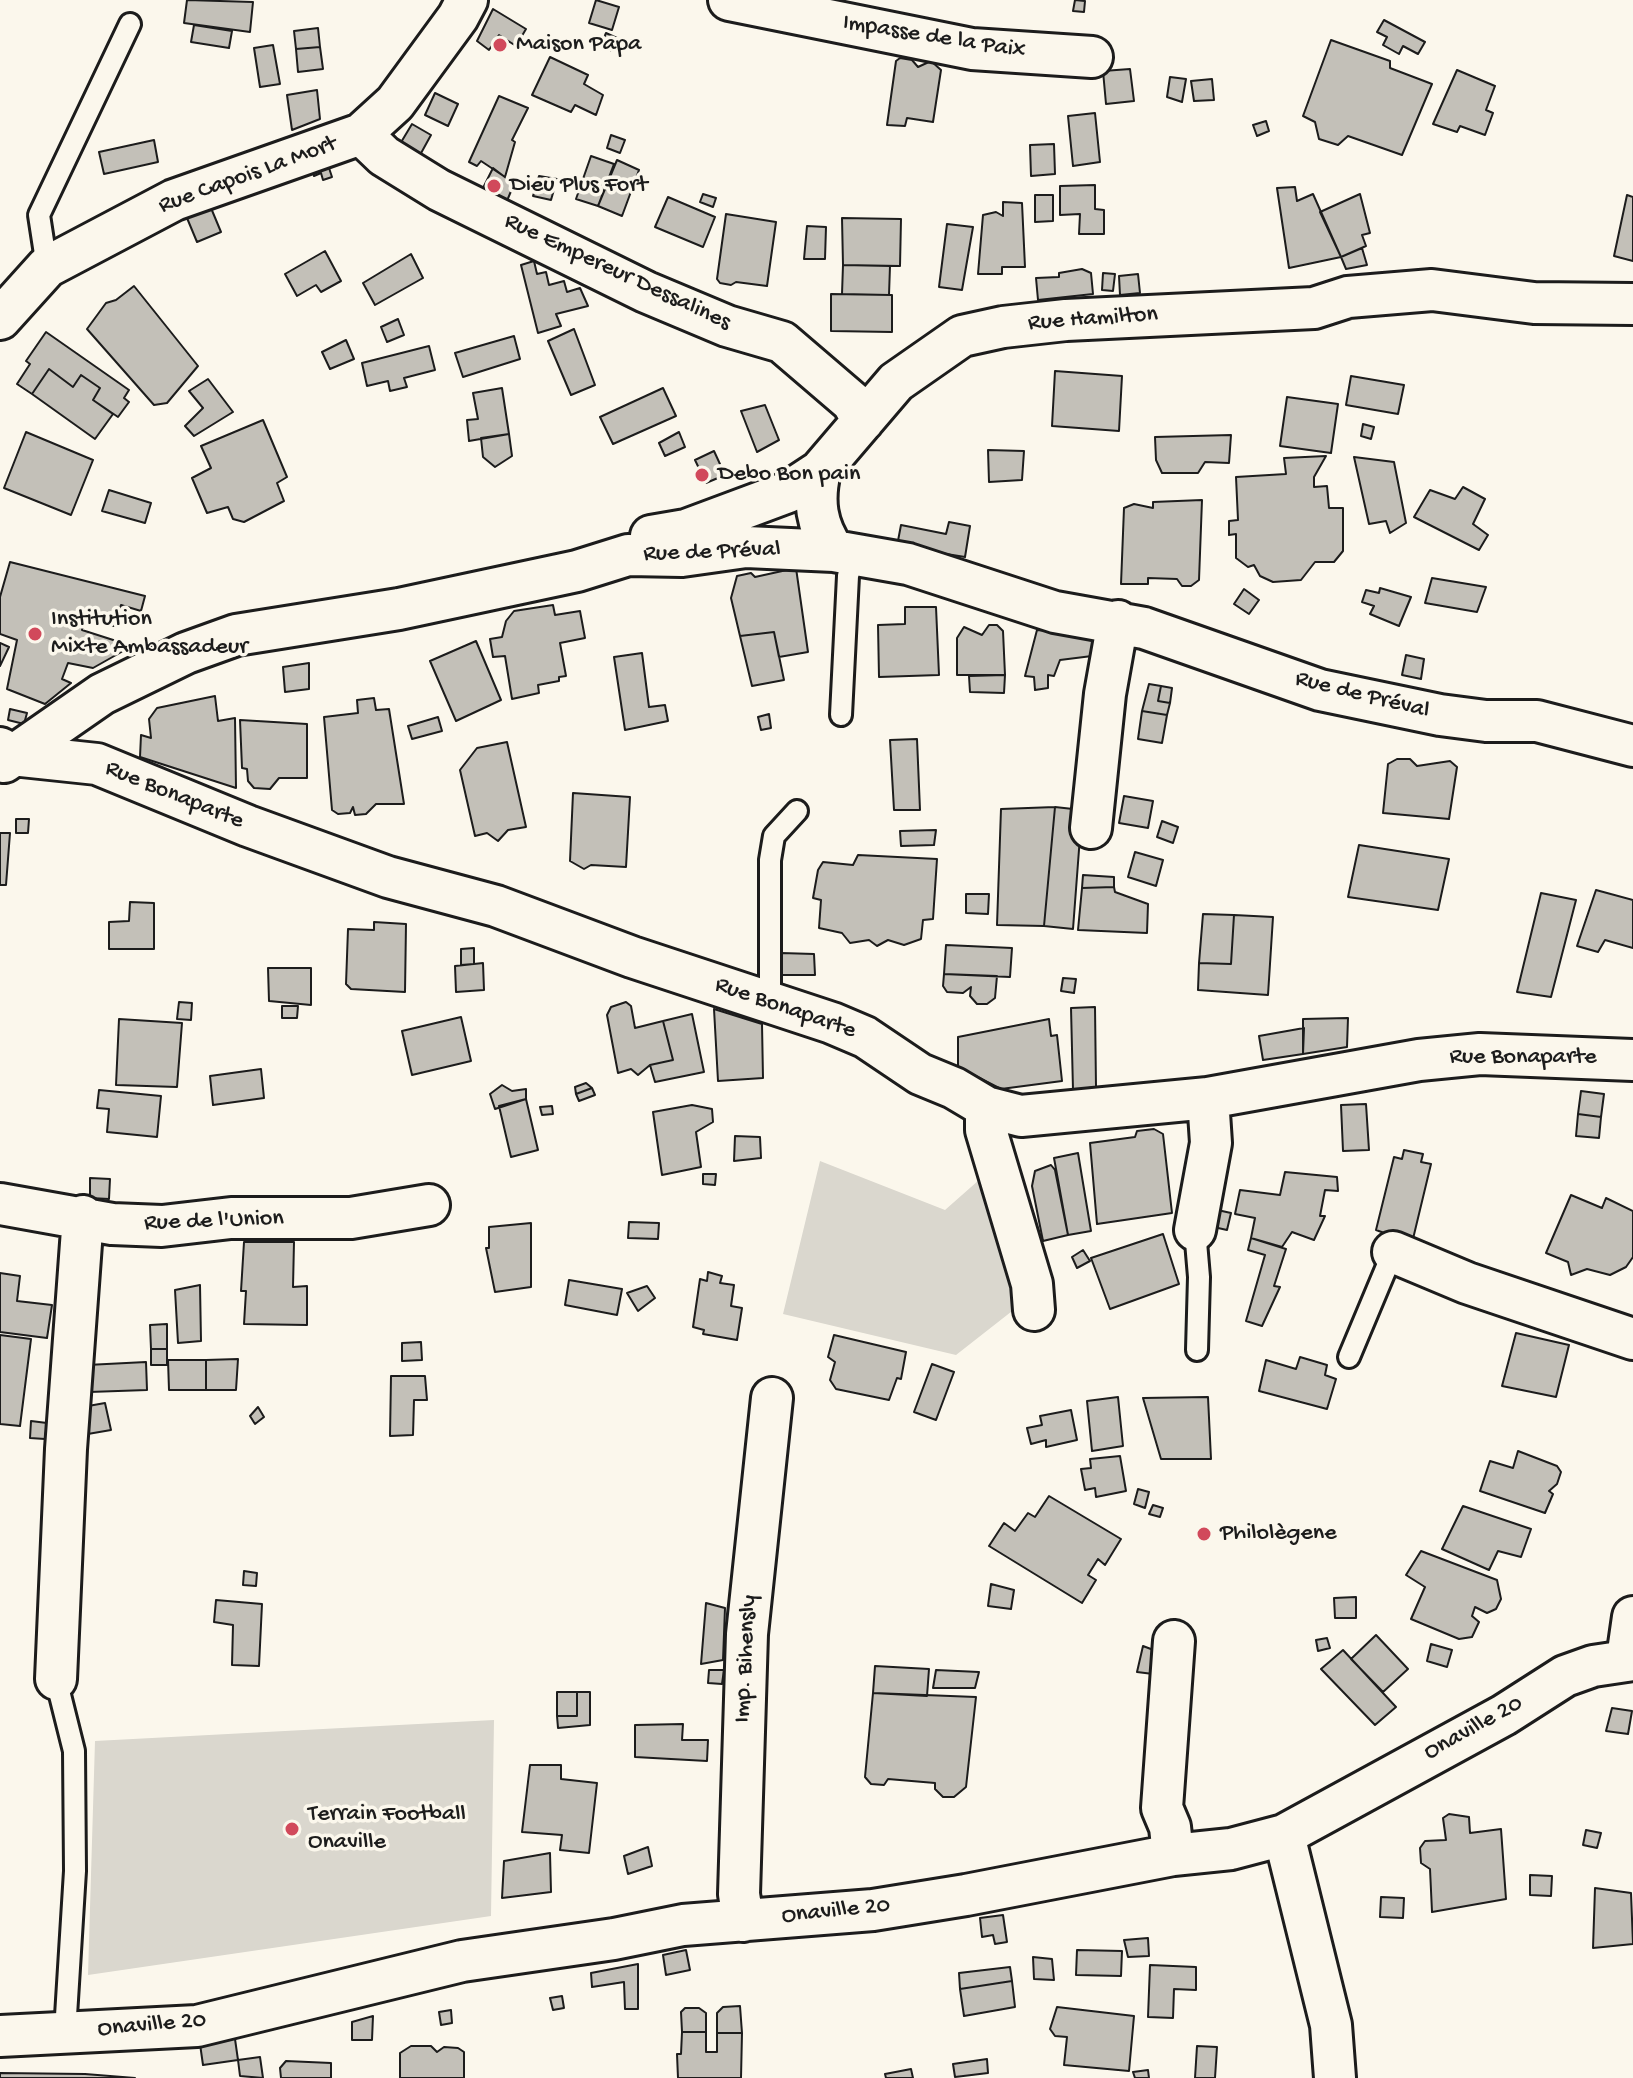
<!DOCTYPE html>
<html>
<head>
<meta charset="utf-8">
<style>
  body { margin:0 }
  canvas { display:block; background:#fbf7ec }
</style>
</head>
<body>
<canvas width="1633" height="2078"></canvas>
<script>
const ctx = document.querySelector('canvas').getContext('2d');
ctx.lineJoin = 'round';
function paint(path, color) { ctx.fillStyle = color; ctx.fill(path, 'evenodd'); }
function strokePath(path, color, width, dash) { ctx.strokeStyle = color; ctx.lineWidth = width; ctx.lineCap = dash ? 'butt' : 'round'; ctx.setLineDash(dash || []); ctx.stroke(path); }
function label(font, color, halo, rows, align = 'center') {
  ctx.font = font + ' "Gochi Hand",sans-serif'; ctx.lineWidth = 7; ctx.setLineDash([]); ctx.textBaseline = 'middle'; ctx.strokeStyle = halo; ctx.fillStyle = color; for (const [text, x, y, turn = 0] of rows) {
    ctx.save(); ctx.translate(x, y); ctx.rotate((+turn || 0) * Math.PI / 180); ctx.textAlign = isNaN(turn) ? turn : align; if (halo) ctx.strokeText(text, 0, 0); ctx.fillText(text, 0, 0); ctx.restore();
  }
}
const green = new Path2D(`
  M820 1161 945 1210 979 1180 1016 1308 956 1355 783 1314Z
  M494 1720 491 1916 88 1975 95 1741Z`);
const building = new Path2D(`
  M187 0 253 2 250 32 184 23Z
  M596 0 619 7 612 30 589 23Z
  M1075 0 1085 1 1084 12 1073 11Z
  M493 9 526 29 516 46 499 35 489 50 477 41Z
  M1384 20 1425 42 1418 54 1403 46 1399 54 1383 45 1387 37 1377 32Z
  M194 25 232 31 229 48 191 42Z
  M318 28 320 47 296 49 294 31Z
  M606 33 617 38 612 51 601 45Z
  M1331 40 1390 61V68L1432 84 1402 155 1348 136 1338 145 1319 139 1315 122 1303 116Z
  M273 45 280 84 260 87 254 48Z
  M320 47 323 69 298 72 296 49Z
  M550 57 588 75 584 84 603 95 596 115 575 105 571 112 532 95Z
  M900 58 912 60 918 67 931 61 941 70 933 122 907 118 905 126 887 125 896 61Z
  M1130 69 1134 101 1106 104 1103 71Z
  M1457 70 1495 86 1486 110 1493 113 1485 135 1460 126 1457 132 1433 124Z
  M1170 77 1186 79 1182 102 1167 97Z
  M1212 79 1214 100 1194 101 1191 81Z
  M317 90 320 119 292 130 287 95Z
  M435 93 458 104 448 126 425 115Z
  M499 96 528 108 512 140 515 142 505 177 481 161 477 166 469 162Z
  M1095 113 1100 162 1073 166 1068 116Z
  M1266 121 1269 131 1257 136 1253 125Z
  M412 124 431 135 420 155 400 144Z
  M611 135 625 140 620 153 607 148Z
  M154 140 158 162 104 174 99 152Z
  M1054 144 1055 174 1031 176 1030 145Z
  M591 156 614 164 598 206 576 199Z
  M326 159 332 177 323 180 321 173 314 176 311 165Z
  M617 160 639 170 622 216 598 206Z
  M493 168 514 184 504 208 479 196Z
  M539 176 557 179 551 200 533 196Z
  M1095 185V209L1104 210V234H1079L1080 214 1060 215V186Z
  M1295 187 1297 201 1313 194 1341 257 1289 268 1277 188Z
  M703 194 716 198 713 207 700 202Z
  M1360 194 1370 233 1362 235 1366 246 1341 257 1320 212Z
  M1035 195H1053V221L1035 222Z
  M1627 195 1633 197V261L1614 256Z
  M668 197 715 217 703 247 655 227Z
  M1003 202 1022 203 1025 267H1002V274H978L983 215 996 212 1003 216Z
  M211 208 221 232 197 242 187 218Z
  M726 214 776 222 767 286 736 282 731 285 720 283 717 279Z
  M842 218 901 219 900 266 843 265Z
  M947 224 973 227 962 290 939 287Z
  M807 226 826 227 825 259H804Z
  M1362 248 1367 265 1346 269 1341 257Z
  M325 251 341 281 321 292 316 285 297 296 285 274Z
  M411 254 423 278 375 305 363 283Z
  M534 261 537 274 546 272 549 285 564 281 567 292 580 288 588 306 556 314 561 326 538 333 521 265Z
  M843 265 890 266 889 295 842 294Z
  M1082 269 1091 273 1093 294 1038 300 1036 278 1059 277V273Z
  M1103 273 1115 274 1113 291 1102 290Z
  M1138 274 1140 293 1120 295 1119 276Z
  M134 286 198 366 167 403 154 405 87 329 106 303 116 300Z
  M831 294 892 295V332L831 331Z
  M398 319 404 335 387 342 381 327Z
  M574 329 595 385 571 395 548 341Z
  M46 332 129 390 124 398 129 402 118 417 93 400 100 388 81 375 73 387 49 369 32 394 17 384 30 364 26 361Z
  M514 336 520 359 463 377 455 353Z
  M346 340 354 359 330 369 322 352Z
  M429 346 435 370 404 378 407 387 390 391 388 381 367 386 362 363Z
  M49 369 73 387 81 375 100 388 93 400 113 414 95 439 32 394Z
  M1055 371 1122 376 1119 431 1052 426Z
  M1351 376 1404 385 1398 414 1346 405Z
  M208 379 233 412 194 436 185 426 203 408 189 391Z
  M502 388 509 434 469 441 467 420 478 419 473 393Z
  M663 388 676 416 613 444 600 417Z
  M1287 397 1338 404 1331 453 1280 446Z
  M765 405 779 440 757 452 741 411Z
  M263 420 287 477 277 483 284 501 244 522 233 519 228 507 207 513 192 478 211 468 201 446Z
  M1363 424 1374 427 1371 439 1361 436Z
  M26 432 93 460 71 515 4 488Z
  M679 432 685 447 665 456 659 443Z
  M509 434 512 456 495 467 483 457 481 438Z
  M1231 435 1229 463 1205 462 1198 473H1162L1156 460 1155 437Z
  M988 450 1024 451 1022 480 989 482Z
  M714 451 725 475 706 483 695 460Z
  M1326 456 1314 477V487L1327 486 1329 508H1343V551L1334 562H1315L1301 580 1273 582 1260 576 1254 565 1248 567 1236 558V534L1229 535V521L1238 520 1236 477 1286 474 1284 458Z
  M1354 457 1394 462 1406 523 1390 533 1386 521 1369 524Z
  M1463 487 1485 499 1473 524 1488 535 1479 550 1414 517 1430 490 1455 499Z
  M109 490 151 503 145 523 102 511Z
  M1202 500 1199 580 1191 586H1182L1177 579 1148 578V584H1121L1124 508 1134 504 1153 508V502Z
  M949 522 970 526 965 557 897 546 901 525 946 534Z
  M10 562 145 596 141 611 121 605 114 626 84 619 82 630 132 646 93 668 68 663 62 679 71 683 45 704 7 689 17 640 0 634V597Z
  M796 568 808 652 779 657 774 632 740 636 731 598 737 576 751 573 755 577Z
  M1432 578 1486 587 1477 612 1425 603Z
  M1380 588 1411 597 1399 626 1370 614 1374 606 1362 602 1366 590 1379 593Z
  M1244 589 1259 600 1249 614 1234 604Z
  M553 605 555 615 580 611 585 638 560 643 566 676 559 677V681L538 685 539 693 512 699 505 656 493 657 490 639 502 637 506 621 514 611Z
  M905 607H936L939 675 879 677 878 625 905 624Z
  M989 625H997L1003 631 1005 675H957V638L964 627 982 635Z
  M1037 630 1097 632 1092 656 1060 660 1054 676 1048 675V688L1035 690 1034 677 1025 676Z
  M774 632 784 680 752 686 740 636Z
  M476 641 501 700 456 721 430 661Z
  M0 643 9 647 0 666Z
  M642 653 649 707 665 705 668 721 625 730 614 657Z
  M1406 655 1424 659 1421 679 1402 675Z
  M309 663V689L285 692 283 667Z
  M1005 675 1004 693 970 692 969 676Z
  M1149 684 1161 686 1158 701 1170 703 1167 715 1142 711Z
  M1161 686 1172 688 1170 703 1158 701Z
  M215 696 218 721 235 718 236 788 140 757 141 735 151 738 149 719 157 708Z
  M374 698 376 710 389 709 404 804H376L366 814 355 815 353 807 350 813 338 814 332 810 324 717 358 713 357 700Z
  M10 709 27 713 24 724 8 720Z
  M1142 711 1167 715 1162 743 1138 739Z
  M769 714 771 728 761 730 758 717Z
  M438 717 442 731 412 739 408 726Z
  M240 720 307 724V778H279L270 789 254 788 248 781 247 769 242 768Z
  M917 739 920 810H894L890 740Z
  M507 742 526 827 508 830 498 841 487 833 475 836 460 770 477 748Z
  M1397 759H1410L1417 766 1450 761 1457 767 1449 819 1383 813 1388 764Z
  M573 793 630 797 626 867 591 865 584 869 570 861Z
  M1124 796 1153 801 1148 828 1119 823Z
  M1055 807 1044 926 997 925 1001 809Z
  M1055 807 1082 810 1073 929 1044 926Z
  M16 819H29L28 833H16Z
  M1162 821 1178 827 1173 843 1157 837Z
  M936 830 934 845 901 846 900 831Z
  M0 833H10L6 885H0Z
  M1359 845 1449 859 1438 910 1348 897Z
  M1135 852 1163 860 1156 886 1128 877Z
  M858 855 937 859 933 919 923 920 921 939 904 945 888 940 877 946 869 940 850 943 842 933 819 928 821 900 813 898 818 870 823 862 853 865Z
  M1083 875 1114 877V887L1082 888Z
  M1114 887 1115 892 1148 904 1147 933 1078 930 1082 888Z
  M1596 890 1633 900V948L1605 940 1598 952 1577 946Z
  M1541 893 1576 900 1551 997 1517 992Z
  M966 894H989L988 914 966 913Z
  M130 902 154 903V949H109V922L129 921Z
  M1203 914 1234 915 1231 964 1199 963Z
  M1234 915 1273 917 1268 995 1198 990 1199 963 1231 964Z
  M374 922 406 924 405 992 351 989 346 984 348 929 374 930Z
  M946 945 1012 948 1010 977 944 974Z
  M474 948V964L461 965V949Z
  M781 953 814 954 815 975H782Z
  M483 963 484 990 456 992 455 966Z
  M268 968H311V1005L269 1001Z
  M944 974 997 976 995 998 987 1004H977L970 996 971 987 963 993 947 992 943 986Z
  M1063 978 1076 979 1074 993 1061 991Z
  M179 1002 192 1003 191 1020 177 1019Z
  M626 1002 631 1006 635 1028 663 1021 673 1060 650 1065 638 1075 631 1069 618 1073 607 1015 611 1007Z
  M282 1006H298L297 1018H282Z
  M1095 1007 1096 1087 1073 1090 1071 1008Z
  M714 1009 762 1024 763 1078 718 1081Z
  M692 1014 704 1072 655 1082 650 1065 673 1060 663 1021Z
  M461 1017 471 1061 412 1075 402 1031Z
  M1348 1018 1347 1047 1303 1054V1019Z
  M119 1019 182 1023 177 1087 116 1085Z
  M1049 1019 1051 1036 1057 1035 1062 1081 1001 1089 958 1067V1037Z
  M1304 1028 1303 1054 1263 1060 1259 1036Z
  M261 1069 264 1098 213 1105 210 1076Z
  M586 1083 592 1088 576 1094 575 1087Z
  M502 1085 512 1091 526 1089V1099L495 1109 490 1094Z
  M592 1088 595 1095 579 1101 576 1094Z
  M99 1090 161 1096 157 1137 107 1132 109 1109 97 1108Z
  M1581 1091 1604 1094 1601 1117 1578 1114Z
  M526 1099 538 1150 511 1157 499 1106Z
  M1366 1104 1369 1150 1343 1151 1341 1105Z
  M692 1105 712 1109 713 1122 696 1132 701 1167 662 1175 653 1112Z
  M552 1106 553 1114 542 1115 540 1107Z
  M1578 1114 1601 1117 1599 1138 1576 1136Z
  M1154 1129 1163 1134 1172 1213 1097 1224 1090 1143 1135 1137 1137 1131Z
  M735 1136 760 1137 761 1158 734 1161Z
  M1404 1150 1423 1154 1421 1162 1431 1164 1412 1243 1376 1230 1394 1157 1402 1159Z
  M1078 1153 1091 1231 1068 1235 1054 1158Z
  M1051 1165 1055 1170 1068 1235 1043 1241 1032 1186 1035 1171Z
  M1285 1172 1337 1177 1338 1191 1325 1190 1320 1216H1325L1314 1240 1292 1232 1282 1247 1251 1238 1255 1218 1235 1214 1240 1190 1280 1195Z
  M703 1174H716L715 1185 703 1184Z
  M90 1178 110 1179 109 1199 90 1198Z
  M1571 1195 1602 1208 1606 1198 1633 1211V1257L1626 1267 1610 1275 1587 1269 1571 1275 1568 1262 1546 1253Z
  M1213 1209 1231 1213 1227 1230 1209 1226Z
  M629 1222 659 1223 658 1239 628 1238Z
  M531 1223V1287L495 1292 486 1248H489V1227Z
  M1163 1234 1179 1284 1110 1309 1091 1258Z
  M1251 1238 1286 1249 1274 1286 1280 1287 1262 1326 1246 1321 1265 1255 1248 1250Z
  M244 1242H294L293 1287 307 1286V1325L244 1324 246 1291H241Z
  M1083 1250 1090 1261 1077 1268 1072 1257Z
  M708 1272 722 1276 720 1283 734 1285 731 1306 742 1308 737 1340 703 1334 704 1330 693 1327 700 1279 707 1281Z
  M0 1273 20 1276 17 1301 52 1305 47 1338 0 1332Z
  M569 1280 622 1289 617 1315 565 1305Z
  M200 1285 201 1341 178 1343 175 1290Z
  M647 1286 655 1298 638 1311 627 1293Z
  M167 1324V1349H151L150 1325Z
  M1516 1333 1569 1345 1556 1397 1502 1386Z
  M0 1335 31 1339 20 1426 0 1424Z
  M834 1335 906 1352 901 1379 897 1378 889 1400 836 1389 830 1380 835 1362 828 1357Z
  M421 1342 422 1360 402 1361V1343Z
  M151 1349H167V1365H151Z
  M1300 1357 1327 1365 1325 1375 1336 1379 1327 1409 1259 1391 1266 1360 1296 1369Z
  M238 1359 236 1390H206V1360Z
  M168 1360H206V1390H169Z
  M146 1362 147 1390 89 1392 87 1365Z
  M932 1364 954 1372 936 1420 914 1412Z
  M391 1376H425L427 1400H414L413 1435 390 1436Z
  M1118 1397 1123 1446 1092 1451 1087 1401Z
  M1208 1397 1211 1459H1161L1143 1398Z
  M105 1403 111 1430 82 1435 77 1408Z
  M258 1407 264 1417 255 1424 250 1416Z
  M1071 1410 1077 1440 1046 1447V1440L1031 1444 1027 1428 1042 1425 1040 1416Z
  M31 1421 47 1423 45 1439 30 1438Z
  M1518 1451 1557 1466 1561 1472 1557 1484 1549 1491 1553 1494 1545 1513 1480 1491 1490 1461 1513 1468Z
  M1120 1456 1126 1491 1096 1497 1095 1488 1085 1490 1081 1469 1091 1468 1090 1459Z
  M1138 1489 1149 1492 1145 1508 1134 1504Z
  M1049 1496 1121 1539 1105 1565 1098 1559 1088 1575 1096 1580 1082 1603 989 1546 1004 1523 1015 1531 1028 1513 1035 1517Z
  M1153 1505 1163 1508 1160 1517 1149 1514Z
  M1463 1506 1531 1529 1521 1557 1498 1551 1489 1570 1442 1549Z
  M1421 1551 1497 1580 1501 1599 1496 1609 1487 1613 1475 1607 1472 1616 1479 1622 1472 1637 1459 1639 1411 1619 1425 1587 1406 1575Z
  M244 1571 257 1573 256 1586 243 1585Z
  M991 1584 1014 1590 1011 1609 988 1606Z
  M1356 1597V1618H1335L1334 1598Z
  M216 1600 262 1604 259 1666 232 1665 233 1625 214 1622Z
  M706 1603 725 1608 723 1660 701 1664Z
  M1376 1635 1408 1669 1383 1692 1351 1659Z
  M1327 1638 1330 1648 1318 1651 1316 1640Z
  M1431 1644 1452 1650 1447 1667 1427 1661Z
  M1143 1646 1164 1654 1161 1675 1137 1672Z
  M1343 1650 1396 1707 1375 1725 1321 1669Z
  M875 1666 929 1669 927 1696 873 1693Z
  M709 1670H724L722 1684 708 1683Z
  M936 1670 979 1672 975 1688H933Z
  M557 1692H577V1716H557Z
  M577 1692H590V1725L558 1728 557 1716H577Z
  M873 1693 976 1697 966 1787 954 1797H943L935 1789V1783L888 1779 884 1785 871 1784 865 1777Z
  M1612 1708 1632 1711 1628 1734 1606 1731Z
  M683 1724 682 1740H708L707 1761 635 1757V1725Z
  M530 1765H561V1779L597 1783 589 1853 560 1850 562 1835 522 1832Z
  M1449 1814 1469 1817 1470 1833 1501 1829 1506 1899 1432 1912 1430 1869 1421 1863 1420 1848 1425 1841 1446 1840 1443 1818Z
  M1586 1830 1601 1833 1597 1848 1583 1845Z
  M648 1847 652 1866 628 1874 624 1856Z
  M550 1853 551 1892 502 1898 504 1861Z
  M1530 1875 1552 1876 1551 1896 1530 1895Z
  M1595 1888 1631 1893 1633 1944 1593 1948Z
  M1381 1897 1404 1898 1403 1918 1380 1917Z
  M1003 1915 1007 1942 995 1944 993 1935 982 1937 980 1918Z
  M1148 1938 1149 1956 1128 1957 1124 1940Z
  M686 1950 690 1970 666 1975 663 1955Z
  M1077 1950 1122 1951 1121 1976 1076 1975Z
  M1033 1957 1052 1959 1054 1980 1034 1979Z
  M638 1964V2009H625L624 1982 592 1987 591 1973Z
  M1150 1965 1196 1967V1990L1174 1989 1173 2018 1148 2017Z
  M1010 1967 1012 1981 960 1989 959 1973Z
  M1012 1981 1015 2007 964 2016 960 1989Z
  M562 1996 564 2008 553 2010 550 1998Z
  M740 2006 742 2033H717V2013L723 2007Z
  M1057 2007 1134 2016 1129 2071 1064 2065 1067 2037 1055 2036 1050 2029Z
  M685 2008H699L706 2013V2032H682L681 2012Z
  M451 2010 452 2023 441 2025 439 2012Z
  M373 2016 372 2040H352V2022Z
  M234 2032 238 2060 203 2065 199 2037Z
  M682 2032H706V2052H717V2033H742L741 2078H678L677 2054H681Z
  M411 2046H431L437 2052 444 2047 458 2048 464 2052V2078H400V2053Z
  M1197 2046 1217 2047 1215 2078H1195Z
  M260 2057 263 2078 240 2076 238 2060Z
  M987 2059 988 2073 955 2077 953 2064Z
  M286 2061 331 2063V2078H281L280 2068Z
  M911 2069 913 2078H886L885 2074Z
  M1148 2070 1149 2078H1135L1133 2072Z
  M0 2073 85 2074 135 2078H0Z`);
const service = new Path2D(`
  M47 267 39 215 130 24
  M841 715 848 576 854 553
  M770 1003V860L774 836 797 811
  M1195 1230 1199 1277 1197 1350
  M1349 1357 1393 1252
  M56 1679 74 1751 75 1871 65 2032`);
const minor = new Path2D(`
  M729 0 972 49 1092 57
  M361 134 384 156 439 190 646 292 727 326 782 342 852 402 863 421
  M0 319 47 267 174 200 361 134 395 103 458 17 467 0
  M820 471C813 501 816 525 834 551
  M651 536 686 530 788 492 820 471 896 382 962 336 1003 327 1066 320 1314 308 1348 297 1432 290 1534 303 1633 304
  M0 748 12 755 97 764 248 826 388 877 496 906 632 957 832 1023 865 1037 920 1074 954 1088 986 1107 1021 1116 1208 1098 1419 1060 1480 1054 1633 1060
  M4 762 102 694 186 653 236 635 399 609 577 571 628 555 682 556 746 547 834 551 908 564 1055 612 1144 628 1320 690 1440 715 1486 721H1537L1633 746
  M1091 828 1105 694 1118 621
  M986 1107V1130L1032 1284 1034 1310
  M0 1204 112 1224 162 1226 231 1218H351L429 1205
  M1195 1230 1211 1143 1208 1098
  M1393 1252 1467 1283 1633 1339
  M1627 1659 1633 1617
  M56 1679 66 1449 83 1216
  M1284 1835 1331 2025 1335 2078
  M1173 1855 1170 1827 1162 1808 1174 1641
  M743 1921 739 1894 747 1634 772 1398
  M0 2036 197 2026 462 1961 614 1939 683 1925 873 1910 966 1895 1173 1855 1231 1849 1284 1835 1504 1715 1565 1676 1593 1666 1633 1660`);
const markers = [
  [500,45,8,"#d1495b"],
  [494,186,8,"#d1495b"],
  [702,475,8,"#d1495b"],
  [35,634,8,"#d1495b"],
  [1204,1534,8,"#d1495b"],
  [292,1829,8,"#d1495b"]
];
const streetNames = [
  ["Impasse de la Paix",934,38,9],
  ["Rue Capois La Mort",248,176,-20],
  ["Rue Empereur Dessalines",617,273,25],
  ["Rue Hamilton",1093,320,-4],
  ["Rue de Préval",712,553,-2],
  ["Rue de Préval",1362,696,14],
  ["Rue Bonaparte",174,796,22],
  ["Rue Bonaparte",785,1009,19],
  ["Rue Bonaparte",1523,1058],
  ["Rue de l'Union",214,1222,-2],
  ["Imp. Bihensly",747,1659,-87],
  ["Onaville 20",1474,1729,-29],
  ["Onaville 20",836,1912,-6],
  ["Onaville 20",152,2026,-5]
];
const poiNames = [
  ["Maison Papa",516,45],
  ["Dieu Plus Fort",510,186],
  ["Debo Bon pain",718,475],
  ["Institution",51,620],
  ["Mixte Ambassadeur",51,648],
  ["Philolègene",1220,1534],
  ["Terrain Football",308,1815],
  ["Onaville",308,1843]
];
paint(green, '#dad7ce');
paint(building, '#c3c0b8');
strokePath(building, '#1c1c1c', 2);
strokePath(service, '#1c1c1c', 26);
strokePath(minor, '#1c1c1c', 46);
strokePath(service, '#fbf7ec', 20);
strokePath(minor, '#fbf7ec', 40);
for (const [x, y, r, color] of markers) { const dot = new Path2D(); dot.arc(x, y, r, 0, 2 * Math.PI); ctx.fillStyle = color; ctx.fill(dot); strokePath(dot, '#fbf7ec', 3); }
label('24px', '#1c1c1c', '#fbf7ec', streetNames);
label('24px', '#1c1c1c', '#fbf7ec', poiNames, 'left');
</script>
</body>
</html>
